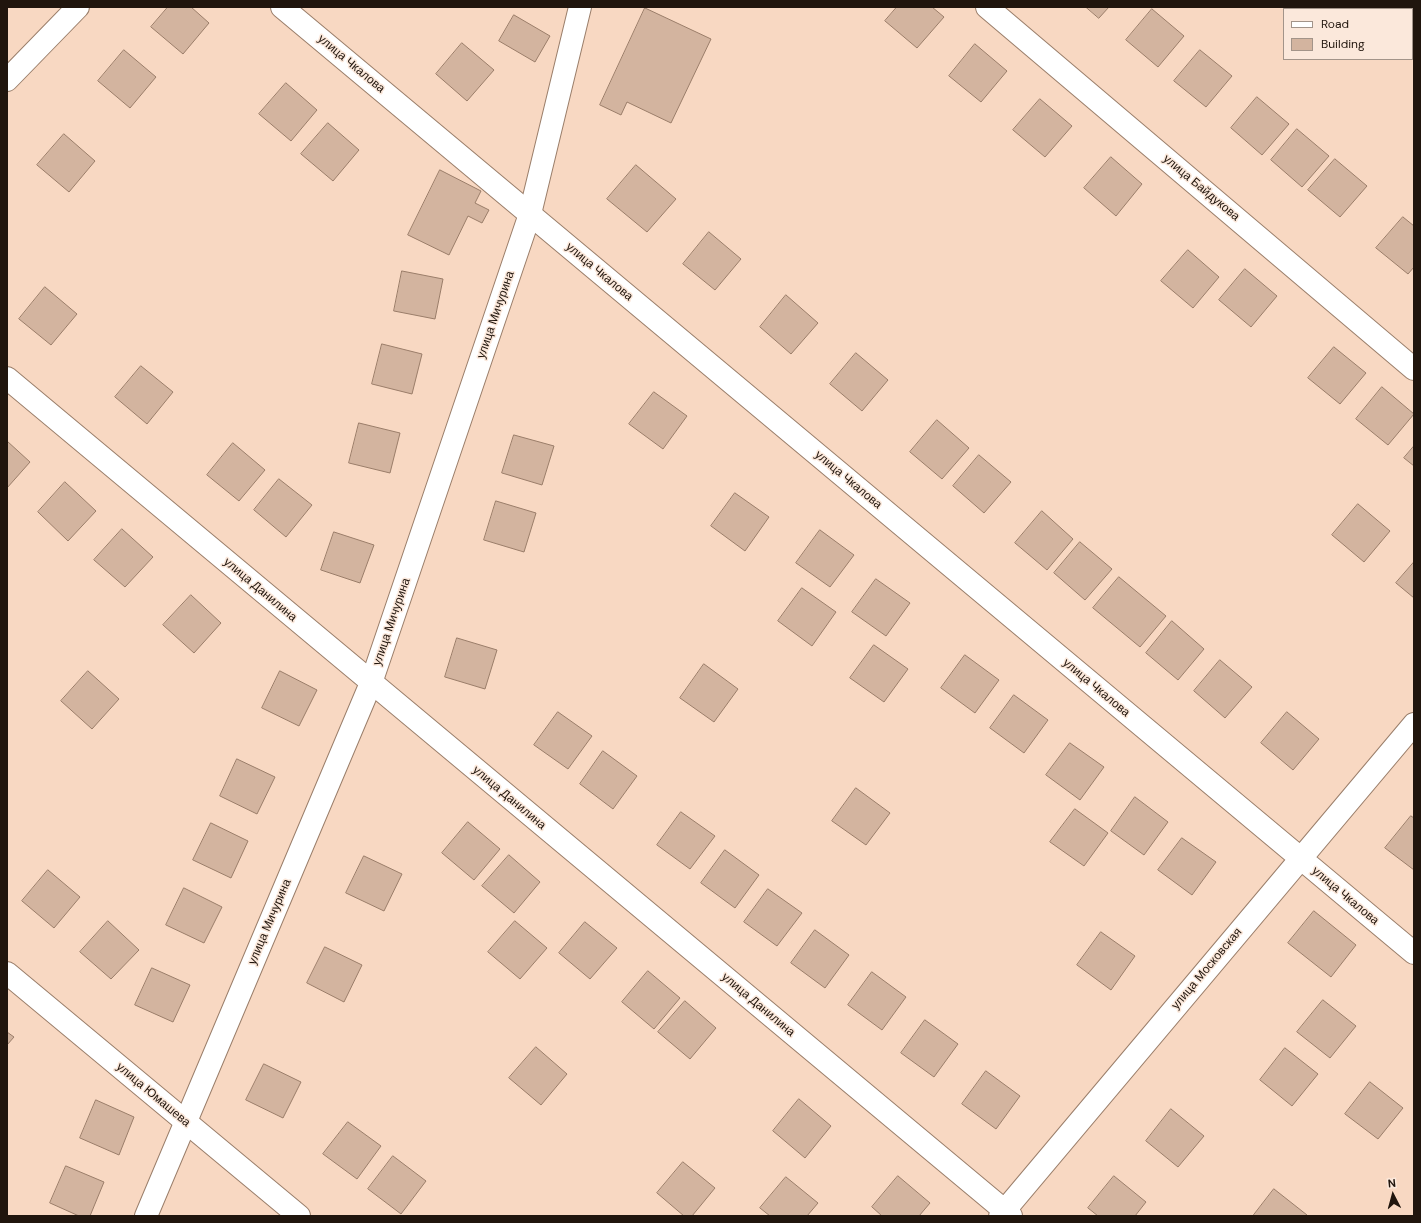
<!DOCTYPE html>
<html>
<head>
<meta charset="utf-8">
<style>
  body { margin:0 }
  #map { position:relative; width:1421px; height:1223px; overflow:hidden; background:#f8d8c2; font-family:"DM Sans",sans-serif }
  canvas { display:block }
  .frame { position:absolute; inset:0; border:8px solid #20150d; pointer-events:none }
  .legend { position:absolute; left:1283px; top:8px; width:130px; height:52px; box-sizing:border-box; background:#fbe8db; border:1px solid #a39489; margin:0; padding:5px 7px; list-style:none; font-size:12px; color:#20150d }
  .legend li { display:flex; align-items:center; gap:8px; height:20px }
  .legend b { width:20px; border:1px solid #a39489 }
  .north { position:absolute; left:1373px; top:1175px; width:40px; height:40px; -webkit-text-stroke:3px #fbe8db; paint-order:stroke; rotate:354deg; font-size:11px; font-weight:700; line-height:16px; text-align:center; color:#20150d }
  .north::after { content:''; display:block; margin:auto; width:14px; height:18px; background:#20150d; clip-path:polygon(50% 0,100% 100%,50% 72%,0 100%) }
</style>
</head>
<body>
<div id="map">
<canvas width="1421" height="1223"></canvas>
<div class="frame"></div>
<ul class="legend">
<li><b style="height:5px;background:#fff"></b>Road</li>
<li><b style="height:11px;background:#d3b49f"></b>Building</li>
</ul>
<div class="north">N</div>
</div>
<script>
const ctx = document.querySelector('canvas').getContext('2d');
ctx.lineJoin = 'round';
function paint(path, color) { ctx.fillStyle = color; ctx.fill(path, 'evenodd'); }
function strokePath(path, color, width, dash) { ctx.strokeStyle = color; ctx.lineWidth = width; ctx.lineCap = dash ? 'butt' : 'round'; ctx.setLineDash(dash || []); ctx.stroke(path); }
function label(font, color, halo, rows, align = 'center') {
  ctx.font = font + ' "DM Sans",sans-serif'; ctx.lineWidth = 3; ctx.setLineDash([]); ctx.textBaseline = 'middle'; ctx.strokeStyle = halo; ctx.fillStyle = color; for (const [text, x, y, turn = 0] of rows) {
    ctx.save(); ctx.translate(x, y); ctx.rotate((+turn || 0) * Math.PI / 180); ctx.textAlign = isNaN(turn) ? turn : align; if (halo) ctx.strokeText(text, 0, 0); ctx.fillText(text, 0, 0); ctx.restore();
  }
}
const building = new Path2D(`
  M168 7H191L209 23 183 54 151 27Z
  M897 7H932L944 17 917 48 885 21Z
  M1086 7H1109L1099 18Z
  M645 8 711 39 671 123 627 102 621 115 600 105Z
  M1152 9 1184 36 1158 67 1126 40Z
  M514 15 550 36 535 62 499 41Z
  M462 43 494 70 467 101 436 74Z
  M975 44 1007 71 981 102 949 76Z
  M124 50 156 77 130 108 98 81Z
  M1200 50 1232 76 1206 107 1174 81Z
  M286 83 317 110 291 141 259 114Z
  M1257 97 1289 124 1262 155 1231 128Z
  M1040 99 1072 126 1045 157 1013 130Z
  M328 123 359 150 333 181 301 154Z
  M1297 129 1329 156 1302 187 1271 160Z
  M64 134 95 161 69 192 37 165Z
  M1111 157 1142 184 1116 216 1084 188Z
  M1335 159 1367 186 1340 217 1308 190Z
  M636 165 676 199 647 232 607 199Z
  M440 170 481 191 475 203 489 210 482 223 468 216 449 255 408 235Z
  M1403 217 1414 226V267L1408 274 1376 248Z
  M709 232 741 259 715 290 683 264Z
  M1188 250 1219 277 1193 308 1161 281Z
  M1245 269 1277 296 1251 327 1219 300Z
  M402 271 443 279 435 319 394 311Z
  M45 287 77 314 51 345 19 319Z
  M786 295 818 323 791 354 760 327Z
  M382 344 422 354 412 394 372 384Z
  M1334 347 1366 373 1340 404 1308 378Z
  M856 353 888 380 862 411 830 384Z
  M141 366 173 392 147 424 115 397Z
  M1382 387 1414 414 1388 445 1356 419Z
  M654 392 687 416 663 449 629 424Z
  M937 420 969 448 942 479 910 452Z
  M359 423 400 433 390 473 349 463Z
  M514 435 554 446 542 485 502 473Z
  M7 441 30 462 7 488Z
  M233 443 265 470 239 501 207 475Z
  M1414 446V466L1404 458Z
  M979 455 1011 482 984 513 953 486Z
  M279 479 312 505 286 537 254 510Z
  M65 482 96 511 68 541 38 512Z
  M735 493 769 517 745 551 711 526Z
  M496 501 536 513 524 552 484 540Z
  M1358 504 1390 531 1364 562 1332 535Z
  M1042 511 1073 539 1047 570 1015 543Z
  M122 529 153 557 125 587 94 560Z
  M820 530 854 555 830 587 796 563Z
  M334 532 374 545 360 583 321 570Z
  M1080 542 1112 569 1085 600 1054 573Z
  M1414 562V598L1396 583Z
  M1119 577 1166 616 1140 647 1093 608Z
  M876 579 910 603 886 636 852 612Z
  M802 588 836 612 812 646 778 621Z
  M191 595 221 623 194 653 163 625Z
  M1172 621 1204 649 1178 680 1146 653Z
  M457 638 497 650 485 689 445 677Z
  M874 645 908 669 884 702 850 678Z
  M965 655 999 680 975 713 941 688Z
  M1220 660 1252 687 1225 718 1194 691Z
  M704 664 738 689 714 722 680 698Z
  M88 671 119 699 92 729 61 701Z
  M280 671 317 690 299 726 262 708Z
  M1014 695 1048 720 1024 753 990 728Z
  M558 712 592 736 568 769 534 745Z
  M1287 712 1319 739 1293 770 1261 743Z
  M1070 743 1104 767 1080 800 1046 775Z
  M603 751 637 776 613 809 580 784Z
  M237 759 275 777 257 814 220 796Z
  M856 788 890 813 866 845 832 821Z
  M1135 797 1168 822 1144 855 1111 831Z
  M1075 809 1108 833 1084 866 1050 842Z
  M681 812 715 836 690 869 657 845Z
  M1411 816 1414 818V870L1385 848Z
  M468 822 500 849 474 880 442 853Z
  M211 823 248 841 231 878 193 860Z
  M1182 838 1216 862 1192 895 1158 870Z
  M725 850 759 875 735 908 701 883Z
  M509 855 540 882 514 913 482 886Z
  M364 856 402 874 384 911 346 893Z
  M48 870 80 897 54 928 22 901Z
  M184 888 222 907 204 943 166 925Z
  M768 889 802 913 777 946 744 922Z
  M1314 911 1356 945 1331 977 1288 943Z
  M108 921 139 950 111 979 80 952Z
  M515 921 547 948 520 979 488 952Z
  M585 922 617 948 590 979 559 953Z
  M815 930 849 955 825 988 791 963Z
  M1101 932 1135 956 1111 990 1077 965Z
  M325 947 362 965 344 1002 307 983Z
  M152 968 190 985 173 1022 135 1005Z
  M648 971 680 998 654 1029 622 1002Z
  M872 972 906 997 882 1030 848 1005Z
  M1323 1000 1356 1026 1330 1058 1297 1032Z
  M685 1001 716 1028 690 1059 658 1032Z
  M925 1020 958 1044 934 1077 901 1053Z
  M7 1032 14 1037 7 1045Z
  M536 1047 567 1074 541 1105 509 1078Z
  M1285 1048 1318 1074 1292 1106 1260 1080Z
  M264 1064 301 1082 283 1118 246 1100Z
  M986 1071 1020 1096 996 1129 962 1104Z
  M1370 1082 1403 1108 1378 1139 1345 1114Z
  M799 1099 831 1126 805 1158 773 1131Z
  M96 1100 134 1117 119 1155 80 1138Z
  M1171 1109 1204 1136 1178 1167 1146 1141Z
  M348 1122 381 1146 357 1179 323 1154Z
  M393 1156 426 1181 401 1214 368 1189Z
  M683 1162 715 1188 692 1216H684L657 1193Z
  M66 1166 104 1182 90 1216H79L50 1203Z
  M898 1176 930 1203 919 1216H882L872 1207Z
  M1114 1176 1146 1202 1135 1216H1098L1088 1208Z
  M786 1177 818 1203 807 1216H770L760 1208Z
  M1274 1189 1307 1215 1306 1216H1253Z`);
const street = new Path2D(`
  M282 7 1414 953
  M987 7 1414 369
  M7 80 78 7
  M7 378 1011 1216
  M7 973 299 1216
  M1000 1216 1414 724`);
const primary = new Path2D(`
  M146 1216 371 683 530 214 580 7`);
const streetNames = [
  ["улица Чкалова",351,64,40],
  ["улица Байдукова",1201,188,40],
  ["улица Чкалова",599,272,40],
  ["улица Мичурина",496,315,-71],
  ["улица Чкалова",848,480,40],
  ["улица Данилина",260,590,40],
  ["улица Мичурина",392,622,-71],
  ["улица Чкалова",1096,688,40],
  ["улица Данилина",509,798,40],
  ["улица Чкалова",1345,896,40],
  ["улица Мичурина",270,922,-67],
  ["улица Московская",1207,969,-50],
  ["улица Данилина",758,1005,40],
  ["улица Юмашева",153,1095,40]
];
paint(building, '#d3b49f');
strokePath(building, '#9a7d69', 1);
strokePath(street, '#9a7e6a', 24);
strokePath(primary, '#9a7e6a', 24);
strokePath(street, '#fff', 22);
strokePath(primary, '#fff', 22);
label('12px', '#20150d', '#fbe8db', streetNames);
</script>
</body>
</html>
